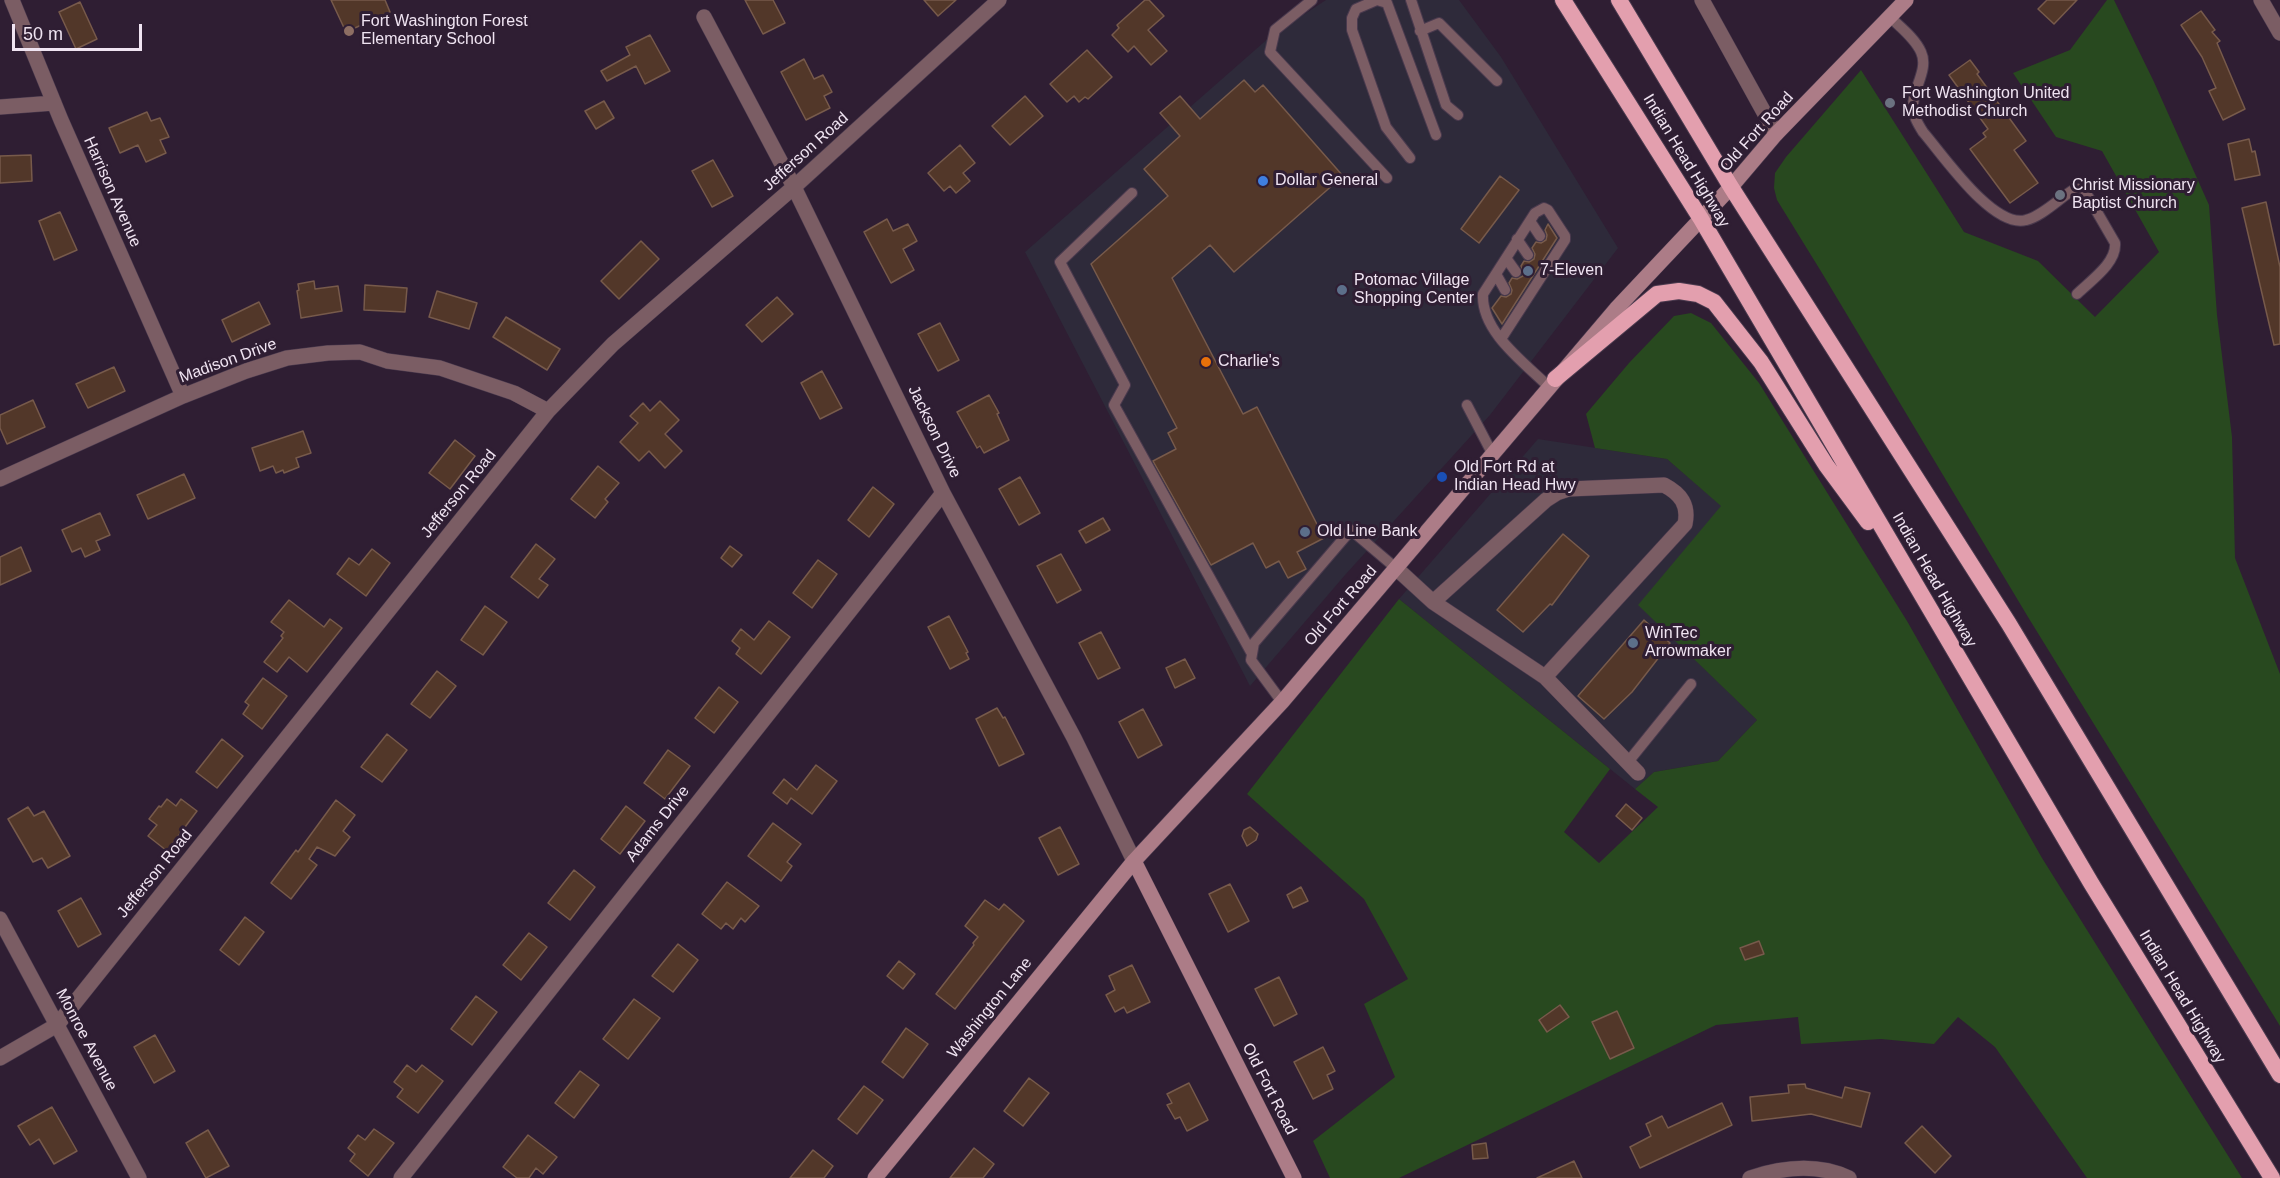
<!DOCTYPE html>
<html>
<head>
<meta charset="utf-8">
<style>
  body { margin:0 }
  #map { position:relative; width:2280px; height:1178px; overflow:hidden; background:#2f1e33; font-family:Arial,sans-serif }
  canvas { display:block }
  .scale { position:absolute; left:12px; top:24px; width:130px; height:27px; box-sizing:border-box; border:3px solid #f0e4f2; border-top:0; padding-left:8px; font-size:18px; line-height:21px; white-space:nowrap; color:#f0e4f2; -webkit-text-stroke:4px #2f1e33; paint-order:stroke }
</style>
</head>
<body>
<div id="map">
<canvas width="2280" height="1178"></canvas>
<div class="scale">50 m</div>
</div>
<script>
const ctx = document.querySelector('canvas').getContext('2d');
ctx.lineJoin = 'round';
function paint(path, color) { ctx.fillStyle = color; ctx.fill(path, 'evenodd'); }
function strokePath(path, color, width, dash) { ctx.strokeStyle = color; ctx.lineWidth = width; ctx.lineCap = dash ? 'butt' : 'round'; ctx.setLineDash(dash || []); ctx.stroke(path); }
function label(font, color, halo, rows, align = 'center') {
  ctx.font = font + ' Arial,sans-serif'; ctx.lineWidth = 6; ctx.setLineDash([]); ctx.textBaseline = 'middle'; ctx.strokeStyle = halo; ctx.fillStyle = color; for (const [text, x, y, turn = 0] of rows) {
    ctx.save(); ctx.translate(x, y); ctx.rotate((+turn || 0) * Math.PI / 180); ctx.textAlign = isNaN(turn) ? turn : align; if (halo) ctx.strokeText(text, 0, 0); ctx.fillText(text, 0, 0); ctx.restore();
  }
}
const commercial = new Path2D(`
  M1326 0H1459L1501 57 1618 248 1490 415 1345 575 1250 686 1025 252 1271 36Z
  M1538 439 1667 459 1722 506 1639 605 1757 720 1718 761 1654 772 1635 789 1399 599Z`);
const green = new Path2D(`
  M2107 0H2114L2154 82 2209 205 2217 315 2232 437 2235 558 2280 674V1026L2028 617 1822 273 1777 200 1774 188 1775 173 1786 157 1861 70 1964 232 2038 261 2095 317 2159 252 2102 151 2056 137 2013 73 2070 50Z
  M1691 313 1711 323 1759 383 1907 621 2042 858 2242 1178H2087L1995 1047 1958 1017 1934 1044 1881 1039 1801 1044 1798 1017 1716 1025 1399 1178H1330L1313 1141 1395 1077 1364 1004 1408 979 1364 899 1247 794 1399 599 1610 769 1564 832 1599 863 1658 807 1635 789 1654 772 1718 761 1757 720 1638 605 1721 506 1667 459 1595 448 1586 414 1629 363 1674 316Z`);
const building = new Path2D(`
  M331 0H385L390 12 346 32Z
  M745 0H773L785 23 763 34Z
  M924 0H956L938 16Z
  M1145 0H1149L1164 16 1148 30 1167 51 1151 65 1134 46 1128 52 1112 35 1119 28 1117 25Z
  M2047 0H2077L2054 24 2038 9Z
  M80 2 97 39 76 49 59 12Z
  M2201 11 2215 30 2212 32 2220 41 2217 43 2245 109 2223 120 2209 91 2216 88 2202 57 2181 25Z
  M650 35 670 71 645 84 636 66 607 81 601 71 630 55 626 47Z
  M1087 50 1112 77 1088 99 1085 97 1079 102 1074 96 1067 102 1050 84Z
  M804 59 814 79 823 75 832 92 824 96 830 108 806 120 781 72Z
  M1970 60 1979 72 1977 74 2026 141 2014 150 2038 183 2010 203 1970 149 1986 137 1983 133 1988 129 1949 75Z
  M1244 80 1255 92 1263 85 1343 176 1234 272 1210 245 1172 278 1243 414 1257 407 1324 538 1297 552 1306 569 1288 578 1279 561 1266 568 1253 543 1211 565 1153 461 1176 449 1168 433 1177 428 1091 264 1168 196 1144 169 1180 136 1160 113 1180 96 1200 119Z
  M1025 96 1043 116 1010 145 992 126Z
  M604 101 614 118 596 129 585 111Z
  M147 112 151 121 160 118 169 137 160 140 166 153 146 162 138 145 120 153 109 128Z
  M2249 139 2252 152 2255 151 2260 175 2235 180 2228 144Z
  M960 145 975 163 963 173 970 181 956 193 950 186 944 191 928 173Z
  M31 155 32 181 0 183V156Z
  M713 160 733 196 712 207 692 171Z
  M1500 176 1519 190 1479 243 1461 229Z
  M2266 202 2280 267V344L2274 345 2242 208Z
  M60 212 77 250 54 260 39 221Z
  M887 219 893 231 908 224 917 241 903 249 914 270 891 283 864 232Z
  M1548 224 1557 238 1502 324 1492 308 1501 296 1506 297 1511 294 1512 290 1509 283 1512 278 1517 279 1523 276V271L1521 266 1524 261 1529 262 1534 259 1535 254 1532 248 1536 242 1541 243 1546 240 1547 235 1545 230Z
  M641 241 659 259 619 299 601 281Z
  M314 281 315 289 338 286 342 311 301 318 297 291 299 290 298 284Z
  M365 285 407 288 405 312 364 310Z
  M437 291 477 303 469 329 429 317Z
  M777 297 793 314 762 342 746 325Z
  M259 302 270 324 232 342 222 320Z
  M506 317 560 349 547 370 493 337Z
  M940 323 959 360 938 371 918 334Z
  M114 367 125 391 88 408 76 384Z
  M822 371 842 408 820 419 801 383Z
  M989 395 999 413 997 414 1009 440 984 453 980 446 977 448 957 412Z
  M33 400 45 427 7 444 0 428V415Z
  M660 401 679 420 665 434 682 451 665 468 649 451 639 461 620 442 638 423 630 416 643 403 650 411Z
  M303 431 311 453 296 458 299 467 284 473 283 470 276 473 273 466 260 471 252 448Z
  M455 440 475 456 450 489 429 473Z
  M598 466 619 483 605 499 608 502 595 518 571 499Z
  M184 474 195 498 148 519 137 495Z
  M1020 477 1040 513 1019 525 999 489Z
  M873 487 894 504 869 537 848 520Z
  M100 513 110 535 96 541 100 550 85 557 81 548 72 552 62 530Z
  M1103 518 1110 530 1086 543 1079 531Z
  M1563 534 1589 556 1552 605 1550 604 1523 632 1497 610Z
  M536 544 555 559 539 579 548 585 538 598 511 577Z
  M730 546 742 555 732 567 721 558Z
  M21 547 31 571 0 585V557Z
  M372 549 390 563 366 596 337 574 349 558 359 565Z
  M1061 554 1081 590 1057 603 1037 566Z
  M818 560 837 574 812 608 793 593Z
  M289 600 324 627 330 619 342 628 307 672 289 657 277 672 264 662 283 638 281 636 284 632 271 622Z
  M485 606 507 622 483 655 461 640Z
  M949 616 968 652 966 653 969 659 950 669 928 627Z
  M1644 620 1670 643 1632 692 1604 719 1578 696Z
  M769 621 790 637 761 674 736 654 740 648 732 641 741 629 754 640Z
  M1101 632 1120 668 1098 679 1079 643Z
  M1185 659 1195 678 1175 688 1166 668Z
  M437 671 456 686 430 718 411 704Z
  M263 678 287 696 262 729 243 714 249 705 245 702Z
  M719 687 738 702 714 733 695 718Z
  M997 708 1003 718 1005 717 1024 754 999 766 976 719Z
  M1143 709 1162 745 1138 758 1119 722Z
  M387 734 407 750 382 782 361 767Z
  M222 739 243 756 217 788 196 772Z
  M668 750 690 766 665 799 644 783Z
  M816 765 837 781 812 814 791 798 787 804 773 793 784 779 797 790Z
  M167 799 176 806 181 799 197 811 167 851 148 836 157 825 149 819 159 806 161 807Z
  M336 800 355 815 343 831 350 837 335 856 317 847 309 859 317 865 291 899 271 883 296 850 298 852Z
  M1626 804 1642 818 1632 830 1616 816Z
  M626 806 645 821 620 854 601 839Z
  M28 807 34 816 44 811 70 856 48 868 42 858 33 862 8 819Z
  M773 823 801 844 787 862 792 866 781 881 748 856Z
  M1060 827 1079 864 1058 875 1039 838Z
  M1250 827 1258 834 1256 840 1247 846 1242 836 1244 830Z
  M574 870 595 887 570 920 548 903Z
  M727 882 759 906 745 922 741 918 733 929 726 923 721 929 702 914Z
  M1230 884 1249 921 1228 932 1209 894Z
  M1301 887 1308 901 1293 908 1287 895Z
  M81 898 101 934 78 947 58 911Z
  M985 900 999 910 1004 904 1024 921 955 1009 936 994 974 945 973 943 978 937 965 926Z
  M245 917 264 932 239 965 220 950Z
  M529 933 547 947 521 980 503 965Z
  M1759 941 1764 954 1745 960 1740 948Z
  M678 944 698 960 673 992 652 976Z
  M899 961 915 974 903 989 887 976Z
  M1132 965 1150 1002 1127 1013 1124 1007 1115 1012 1106 995 1115 990 1109 976Z
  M1279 977 1297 1014 1274 1026 1255 989Z
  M476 996 497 1012 472 1045 451 1029Z
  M634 999 660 1018 628 1059 603 1039Z
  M1560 1005 1569 1017 1547 1032 1539 1020Z
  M1617 1011 1634 1048 1610 1059 1592 1022Z
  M906 1028 928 1044 903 1078 882 1062Z
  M155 1035 175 1071 154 1083 134 1047Z
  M1323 1047 1335 1071 1327 1075 1333 1089 1313 1099 1294 1062Z
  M407 1065 416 1072 422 1065 443 1081 418 1113 397 1097 403 1089 394 1082Z
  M580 1071 599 1085 574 1118 555 1103Z
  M1029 1078 1049 1093 1023 1126 1004 1111Z
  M1189 1083 1208 1120 1187 1131 1180 1117 1175 1119 1167 1105 1172 1103 1167 1094Z
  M1805 1084 1806 1088 1842 1098 1845 1087 1870 1093 1861 1127 1811 1114 1752 1121 1750 1097 1789 1093 1788 1085Z
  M864 1086 883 1100 857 1134 838 1119Z
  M1722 1103 1732 1125 1640 1168 1630 1147 1651 1136 1646 1124 1662 1116 1668 1128Z
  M52 1107 77 1151 54 1164 39 1139 30 1145 18 1126Z
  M1922 1126 1951 1156 1935 1173 1905 1143Z
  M374 1129 394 1143 368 1176 350 1161 355 1154 348 1148 358 1135 365 1140Z
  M208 1130 229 1166 206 1178 186 1143Z
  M528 1135 557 1157 543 1174 536 1168 529 1178H517L503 1167Z
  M1486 1143 1488 1158 1473 1159 1472 1145Z
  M974 1148 994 1164 983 1178H950Z
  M813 1150 833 1166 824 1178H790Z
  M1574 1161 1582 1178H1537Z`);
const service = new Path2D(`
  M1312 0 1275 30 1270 52 1387 178
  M1411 0 1446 105 1458 115
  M1890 17C1900 27 1915 38 1921 52 1929 69 1913 88 1913 106 1913 116 1918 124 1923 132 1943 155 1993 229 2026 220 2041 217 2060 198 2073 190L2080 189 2086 193 2115 243C2117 263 2090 281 2077 294
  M1420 31 1439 23 1497 81
  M1410 158 1386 127 1352 30V18L1356 9 1377 0 1387 3 1436 135
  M1132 193 1060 262 1125 385 1114 405 1251 652
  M1530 221 1540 236
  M1517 239 1528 255
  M1506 258 1516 272
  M1496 274 1505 290
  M1501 339 1565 240V236L1548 210 1544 208 1535 213 1483 294C1481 332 1525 363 1549 387
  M1467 405 1493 455
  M1282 702 1251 660 1254 643 1351 530 1397 569
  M1628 762 1691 684`);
const minor = new Path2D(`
  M12 0 61 120 183 396
  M1702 0 1776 134
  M704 17 794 187 943 493 1074 738 1134 861
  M0 107 54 103
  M0 479 183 396 246 371 287 358 328 353 360 352 387 361 440 368 514 393 548 411
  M1397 569 1433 602 1545 677 1638 773
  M1433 602 1546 500 1557 493 1569 489 1664 485C1681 494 1689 505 1685 524L1545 677
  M0 919 139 1178
  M0 1058 57 1025 548 411 613 344 794 187 999 0
  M401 1178 943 493
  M1750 1178C1783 1167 1817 1163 1849 1178`);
const tertiary = new Path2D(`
  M2261 0 2280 33`);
const secondary = new Path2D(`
  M1134 861 1294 1178
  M875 1178 1134 861 1282 702 1616 309 1731 187 1776 134 1906 0`);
const trunk = new Path2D(`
  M1563 0 1701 219 2091 883 2272 1178
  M1619 0 1731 187 2009 624 2280 1075
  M1555 379 1657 294 1679 291 1698 294 1714 302 1761 362 1826 465 1868 522`);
const markers = [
  [349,31,6,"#8d6e63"],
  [1890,103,6,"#6b7280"],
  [1263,181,6,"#3f7fe0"],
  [2060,195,6,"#6b7280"],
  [1528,271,6,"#5c6f8a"],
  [1342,290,6,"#5c6f8a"],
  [1206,362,6,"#e8710a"],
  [1442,477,6,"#1a4fb4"],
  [1305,532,6,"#5c6f8a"],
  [1633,643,6,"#5c6f8a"]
];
const poiNames = [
  ["Fort Washington Forest",361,22],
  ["Elementary School",361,40],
  ["Fort Washington United",1902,94],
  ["Methodist Church",1902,112],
  ["Dollar General",1275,181],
  ["Christ Missionary",2072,186],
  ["Baptist Church",2072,204],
  ["7-Eleven",1540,271],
  ["Potomac Village",1354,281],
  ["Shopping Center",1354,299],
  ["Charlie's",1218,362],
  ["Old Fort Rd at",1454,468],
  ["Indian Head Hwy",1454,486],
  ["Old Line Bank",1317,532],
  ["WinTec",1645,634],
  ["Arrowmaker",1645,652]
];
const streetNames = [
  ["Old Fort Road",1757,132,-48],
  ["Jefferson Road",806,152,-42],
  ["Indian Head Highway",1686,161,59],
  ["Harrison Avenue",112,192,66],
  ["Madison Drive",228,361,-20],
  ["Jackson Drive",934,432,64],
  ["Jefferson Road",459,494,-51],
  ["Indian Head Highway",1934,580,60],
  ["Old Fort Road",1341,606,-49],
  ["Adams Drive",658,824,-52],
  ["Jefferson Road",155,874,-51],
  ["Indian Head Highway",2182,997,59],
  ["Washington Lane",990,1008,-51],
  ["Monroe Avenue",86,1040,62],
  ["Old Fort Road",1269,1089,63]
];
paint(commercial, '#2e2a3a');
paint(green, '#28491f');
paint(building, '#523729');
strokePath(building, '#775a4b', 1.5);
strokePath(service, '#4a3a4e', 12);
strokePath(minor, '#4a3a4e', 16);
strokePath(tertiary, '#4a3a4e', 16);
strokePath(secondary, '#4a3a4e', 16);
strokePath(trunk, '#4a3a4e', 18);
strokePath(service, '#7b5d64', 10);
strokePath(minor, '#7b5d64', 15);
strokePath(tertiary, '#7b5d64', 15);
strokePath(secondary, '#ac7c87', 15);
strokePath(trunk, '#e39fae', 16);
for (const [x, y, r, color] of markers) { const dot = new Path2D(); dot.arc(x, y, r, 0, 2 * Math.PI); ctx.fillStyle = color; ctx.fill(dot); strokePath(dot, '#2f1e33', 2); }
label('16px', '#f0e4f2', '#2f1e33', poiNames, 'left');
label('16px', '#f0e4f2', '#2f1e33', streetNames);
</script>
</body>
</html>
